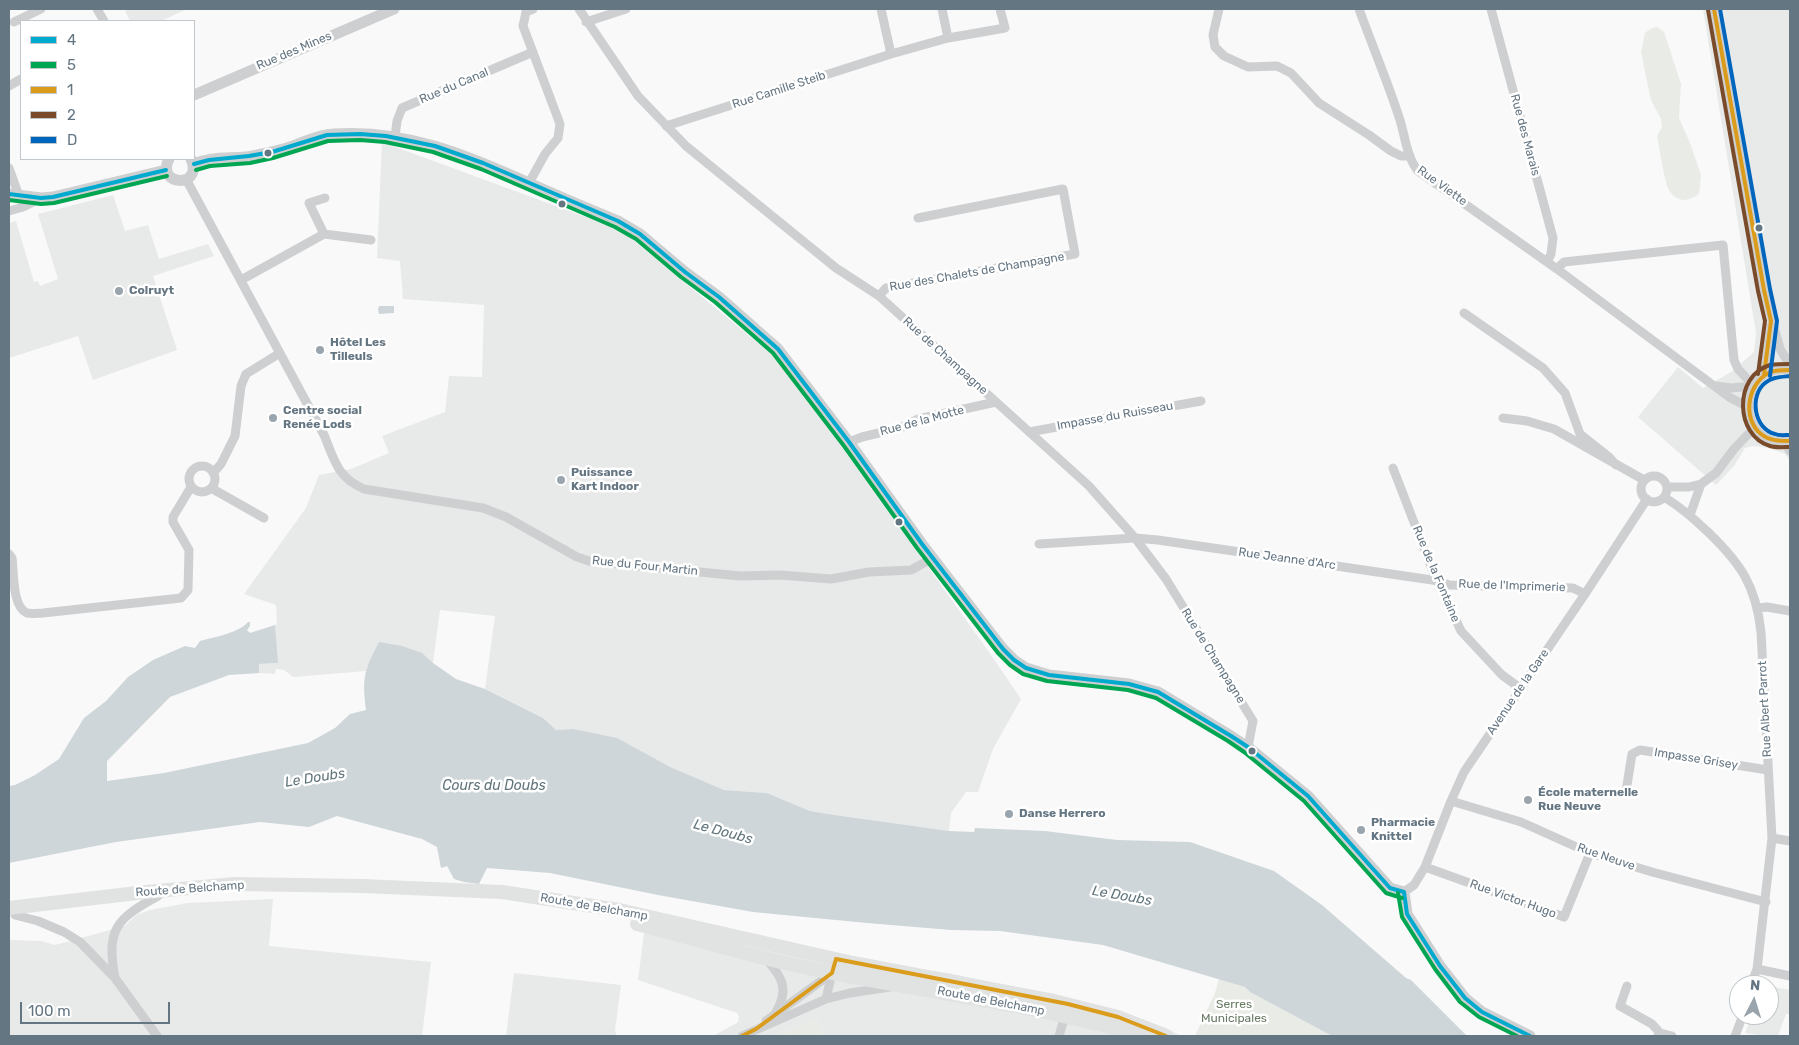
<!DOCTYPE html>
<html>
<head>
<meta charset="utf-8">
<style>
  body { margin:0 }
  #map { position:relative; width:1799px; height:1045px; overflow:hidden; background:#f9f9f9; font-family:Rubik,sans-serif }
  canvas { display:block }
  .frame { position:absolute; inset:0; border:10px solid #657683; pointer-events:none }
  .legend { position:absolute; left:20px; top:20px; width:175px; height:140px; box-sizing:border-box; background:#fff; border:1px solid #c1c8cd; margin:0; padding:6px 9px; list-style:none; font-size:15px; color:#657683 }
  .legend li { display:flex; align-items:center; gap:10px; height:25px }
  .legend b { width:25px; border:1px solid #c1c8cd }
  .north { position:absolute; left:1729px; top:975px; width:50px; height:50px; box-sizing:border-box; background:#fff; border:1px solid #c1c8cd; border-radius:50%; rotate:5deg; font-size:14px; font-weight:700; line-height:20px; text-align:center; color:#657683 }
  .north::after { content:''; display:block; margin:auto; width:18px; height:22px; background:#99a4ac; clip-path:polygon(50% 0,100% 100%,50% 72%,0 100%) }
  .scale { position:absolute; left:20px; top:1002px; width:150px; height:22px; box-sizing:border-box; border:2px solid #657683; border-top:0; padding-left:6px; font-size:15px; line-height:18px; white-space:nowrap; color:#657683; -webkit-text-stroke:4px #fff; paint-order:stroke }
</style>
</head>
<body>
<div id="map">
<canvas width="1799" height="1045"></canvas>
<div class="frame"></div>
<ul class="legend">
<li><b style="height:6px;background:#00a9ce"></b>4</li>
<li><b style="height:6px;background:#00a651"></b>5</li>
<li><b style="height:6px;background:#da9c1a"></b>1</li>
<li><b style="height:6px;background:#7a4b2a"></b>2</li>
<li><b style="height:6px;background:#0065bd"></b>D</li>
</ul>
<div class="north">N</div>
<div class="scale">100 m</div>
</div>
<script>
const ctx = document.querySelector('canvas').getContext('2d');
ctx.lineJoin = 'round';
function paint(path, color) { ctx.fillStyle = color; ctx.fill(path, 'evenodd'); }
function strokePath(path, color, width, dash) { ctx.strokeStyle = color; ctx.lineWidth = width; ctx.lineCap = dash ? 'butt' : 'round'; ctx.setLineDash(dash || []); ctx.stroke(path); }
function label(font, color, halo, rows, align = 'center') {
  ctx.font = font + ' Rubik,sans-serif'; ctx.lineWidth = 5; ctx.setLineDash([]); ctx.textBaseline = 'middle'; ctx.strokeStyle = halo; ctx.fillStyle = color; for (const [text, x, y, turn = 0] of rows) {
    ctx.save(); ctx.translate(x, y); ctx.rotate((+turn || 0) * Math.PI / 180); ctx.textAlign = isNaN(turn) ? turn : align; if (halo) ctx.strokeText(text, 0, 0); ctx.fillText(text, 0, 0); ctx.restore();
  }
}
const built = new Path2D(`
  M129 9H187L161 21H130L125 11Z
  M1703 9H1790V461L1785 454 1769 448 1753 446 1745 448 1734 466 1716 485 1638 417 1678 367 1703 388 1731 372 1754 352 1756 333Z
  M382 142 621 230 781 362 989 652 1021 699 993 749 978 792H966L951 813 949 831 828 814 810 811 767 793 724 790 573 729 556 730 543 718 485 689 495 616 440 610 433 663 422 653 368 665 366 671 293 677 284 670 276 669 275 674 259 673V664L277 663 275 625 277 624 276 605 244 594 306 508 319 475 351 469 389 453 382 436 445 412 449 376 482 377 484 305 403 299 400 261 377 258Z
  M113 195 125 231 148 225 159 259 208 244 214 256 153 276 177 350 93 380 78 336 9 358V223L16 221 34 282 38 281 40 286 58 279 38 214Z
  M273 899 269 946 431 962 422 1036H9V940L41 941 55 945 125 926 136 915 150 910 188 903Z
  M644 933 948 973 1117 1010 1166 1028 1181 1036H825L816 1019 776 1036H713L738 1022 739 1017 737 1013 638 980Z
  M514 973 621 985 615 1030 617 1036H506Z
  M1769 986 1790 990V1014H1786L1778 1036H1765L1745 1033 1752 1015H1769Z`);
const green = new Path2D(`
  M1657 27 1664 32 1681 84 1679 118 1690 143 1701 175 1699 194C1688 202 1677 203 1669 190 1665 184 1659 145 1657 136L1662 127 1661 119 1651 100 1641 52 1645 33 1650 29Z
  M1219 978 1245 987 1250 992 1332 1036H1195L1215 993Z
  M816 1019 825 1036H776Z`);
const water = new Path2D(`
  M379 306H394V313L379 314 378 309Z
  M248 622H250V626L247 630 250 633 275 625 278 663 259 664V673L229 675 170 697 107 761V781L164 773 308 743 335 728 350 714 366 710C362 677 364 671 379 642L402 646 422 653 433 663 456 679 485 689 543 718 556 730 573 729 617 738 670 767 724 790 767 793 810 811 828 814 949 831 974 832 975 828 1045 831 1117 840 1190 842 1274 871 1322 905 1406 978 1411 980 1467 1036H1332L1250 992 1245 987 1103 945 1000 931 951 930 867 923 753 912 658 895 550 873 487 868 479 884 464 882 454 879 447 866 441 868 437 847 422 839 337 816 309 827 260 822 116 842 9 863V786L15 785 35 775 59 759 84 718 106 701 128 677 153 660 185 646 195 648 200 641C214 637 239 633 248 622Z`);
const minor = new Path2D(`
  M97 9 104 21
  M579 9 638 96 686 146 836 268 879 296 1089 486 1135 538 1166 579 1253 721 1248 747
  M881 9 891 54
  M942 9 948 38
  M1219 9 1213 35 1215 47 1224 56 1248 67 1277 66 1291 73 1319 103 1369 135 1391 151 1401 156H1410
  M1359 9C1372 45 1387 80 1399 117 1405 134 1406 156 1418 171L1557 269 1729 397 1748 407
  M1491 9 1553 238 1551 254 1547 262
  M1714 9 1764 290 1780 349 1790 365
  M14 22 41 9
  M586 22 626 9
  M9 86 21 79
  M666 126 891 54 948 38 1005 28 1000 9
  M395 137 397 121 402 108 533 52
  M9 168 19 196
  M186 179 324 435C335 461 337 477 364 489L483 508 506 517 577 557 589 561 740 576 780 575 831 579 869 572 911 570 933 558
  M529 183 545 154 558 138 560 124 523 26 526 12 533 9
  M9 211 23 207 41 198
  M324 234 309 203 325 198
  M1557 269 1564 262 1723 245 1734 360 1738 369 1754 386
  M241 280 324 234 371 240
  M879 296 886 288 1075 254 1063 189 918 218
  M1464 313 1543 368 1565 393 1580 434 1609 457 1616 465
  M1790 370C1733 363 1737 451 1790 441
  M1764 375 1771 326
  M1716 386 1731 388 1753 386
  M1503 418 1527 421 1554 429 1644 480
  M1029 432 1201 401
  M849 442 862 437 900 428 918 419 996 402
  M1784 442 1790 451
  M189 479a13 13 0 1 1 26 0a13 13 0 1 1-26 0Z
  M1393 468 1432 569 1461 631 1502 675 1520 688
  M213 473 221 464 235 436 241 386 246 374 280 353
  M1641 489a13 13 0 1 1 26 0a13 13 0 1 1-26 0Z
  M1667 487H1689L1701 484 1716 473 1734 449 1755 427
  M211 488 264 518
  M1664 497C1682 508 1694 519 1709 533 1741 564 1756 586 1761 632L1772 838 1757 969 1751 985
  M1690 515 1701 484
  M1039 544 1135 538 1158 540 1439 581 1449 585 1573 588 1585 594
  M9 554 12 558C14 572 12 607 27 613 32 614 38 613 43 613L181 598 188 590 189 550 173 522V517L191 487
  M1758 608 1767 607 1790 611
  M1626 791 1632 754 1640 750 1768 770
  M1451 801 1521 822 1590 853 1652 872 1766 902
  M1772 838 1790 841
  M1425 867 1564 917 1590 853
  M1404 892 1414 885 1425 867 1451 801 1464 772 1585 594 1647 499
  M15 915 38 921 64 932 80 942 115 978 157 1036
  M767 960C783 978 789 990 776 1012
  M1757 969 1790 976
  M115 978C106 929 116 919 158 896
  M1627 986 1620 1006 1652 1024 1660 1033
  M826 999 832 973
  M766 1021 832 973
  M742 1036 826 999 850 993 890 987
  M1059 1036 1066 1012
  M1658 1036 1660 1033 1672 1036
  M1735 1036 1743 1015`);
const tertiary = new Path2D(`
  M194 95 394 9
  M169 159C155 186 204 189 191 159
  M194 164C214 155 236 160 257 155 267 153 277 151 287 148 303 143 316 135 334 134 405 129 467 155 531 184 560 197 589 209 618 221L640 234 685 272 719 297 778 349 849 442 922 544 1003 649 1014 660 1026 668 1049 675 1129 684 1158 692 1231 736 1248 747 1308 796 1390 888 1404 892 1407 914 1440 966 1465 998 1482 1012 1530 1036
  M9 194 41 198 53 197 166 170`);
const primary = new Path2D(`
  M9 908 146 892 235 884 362 886 502 892 619 910 853 963 1054 1001 1118 1017 1166 1036
  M637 924C703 941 766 961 833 973 899 986 965 996 1031 1009 1068 1017 1105 1024 1141 1036`);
const bus1 = new Path2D(`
  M194 164 209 160 249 156 272 152 327 135 360 134 386 136 435 146 483 163 618 221 640 234 685 272 719 297 778 349 849 442 922 544 1003 649 1014 660 1026 668 1049 675 1129 684 1158 692 1231 736 1248 747 1308 796 1390 888 1404 892
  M9 194 41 198 53 197 166 170
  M1404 892 1407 914 1440 966 1465 998 1482 1012 1530 1036`);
const bus2 = new Path2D(`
  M196 170 210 166 250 163 273 158 328 141 360 140 385 142 433 152 481 169 615 227 636 239 681 277 715 302 773 353 844 446 917 548 998 653 1010 665 1023 674 1047 681 1128 690 1156 698 1228 741 1244 752 1304 801 1386 893 1402 898
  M9 200 41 204 54 203 167 176
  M1398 893 1402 917 1435 969 1460 1002 1479 1017 1517 1036`);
const bus3 = new Path2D(`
  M1714 9 1764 290 1771 321 1764 375
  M1790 370C1784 370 1776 370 1771 372 1748 381 1741 418 1761 434 1770 441 1779 441 1790 441
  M742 1036 756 1029 832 973 836 959 1068 1004 1118 1017 1166 1036`);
const bus4 = new Path2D(`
  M1708 10 1758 291 1765 321 1758 374
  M1790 364C1783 364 1776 364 1770 365 1733 376 1735 436 1770 446 1776 448 1784 447 1790 447`);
const bus5 = new Path2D(`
  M1720 9 1770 289 1777 321 1770 376
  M1790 435C1785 435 1779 436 1775 434 1754 429 1749 396 1765 383 1772 377 1781 377 1790 376`);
const markers = [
  [268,153,4.5,"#657683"],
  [562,204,4.5,"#657683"],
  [1759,228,4.5,"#657683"],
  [119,291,5,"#99a4ac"],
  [320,350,5,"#99a4ac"],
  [273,418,5,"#99a4ac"],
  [561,480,5,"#99a4ac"],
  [899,522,4.5,"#657683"],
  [1252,751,4.5,"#657683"],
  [1528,800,5,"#99a4ac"],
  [1009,814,5,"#99a4ac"],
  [1361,830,5,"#99a4ac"]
];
const streetNames = [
  ["Rue des Mines",294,51,-23],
  ["Rue du Canal",454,86,-23],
  ["Rue Camille Steib",779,90,-18],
  ["Rue des Marais",1525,135,75],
  ["Rue Viette",1442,186,36],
  ["Rue des Chalets de Champagne",977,272,-10],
  ["Rue de Champagne",945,356,42],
  ["Impasse du Ruisseau",1115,416,-10],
  ["Rue de la Motte",922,421,-15],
  ["Rue Jeanne d'Arc",1287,559,8],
  ["Rue du Four Martin",645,566,6],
  ["Rue de la Fontaine",1436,574,67],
  ["Rue de l'Imprimerie",1512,586,2],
  ["Rue de Champagne",1213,656,58],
  ["Avenue de la Gare",1518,692,-56],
  ["Rue Albert Parrot",1765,709,-93],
  ["Impasse Grisey",1696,759,9],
  ["Rue Neuve",1606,857,19],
  ["Route de Belchamp",190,889,-4],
  ["Rue Victor Hugo",1513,899,20],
  ["Route de Belchamp",594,907,10],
  ["Route de Belchamp",991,1001,11]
];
const poiNames = [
  ["Colruyt",129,291],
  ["Hôtel Les",330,343],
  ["Tilleuls",330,357],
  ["Centre social",283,411],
  ["Renée Lods",283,425],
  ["Puissance",571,473],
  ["Kart Indoor",571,487],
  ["École maternelle",1538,793],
  ["Rue Neuve",1538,807],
  ["Danse Herrero",1019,814],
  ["Pharmacie",1371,823],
  ["Knittel",1371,837]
];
const parkNames = [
  ["Serres",1234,1005],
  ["Municipales",1234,1019]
];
const waterNames = [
  ["Le Doubs",315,778,-9],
  ["Cours du Doubs",494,786],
  ["Le Doubs",723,832,15],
  ["Le Doubs",1122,896,10]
];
paint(built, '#e8e9e9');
paint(green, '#e8ebe6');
paint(water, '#ced6d9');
strokePath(minor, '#cecfd0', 9);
strokePath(tertiary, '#cecfd0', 11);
strokePath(primary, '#e1e2e2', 14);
strokePath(bus1, '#00a9ce', 4);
strokePath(bus2, '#00a651', 4);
strokePath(bus3, '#da9c1a', 4);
strokePath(bus4, '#7a4b2a', 4);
strokePath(bus5, '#0065bd', 4);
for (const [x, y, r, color] of markers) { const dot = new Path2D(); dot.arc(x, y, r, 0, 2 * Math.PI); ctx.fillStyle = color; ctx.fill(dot); strokePath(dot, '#fff', 2); }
label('12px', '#657683', '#fff', streetNames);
label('bold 12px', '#657683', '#fff', poiNames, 'left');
label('12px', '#687a64', '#fff', parkNames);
label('italic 14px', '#60757c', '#fff', waterNames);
</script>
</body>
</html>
